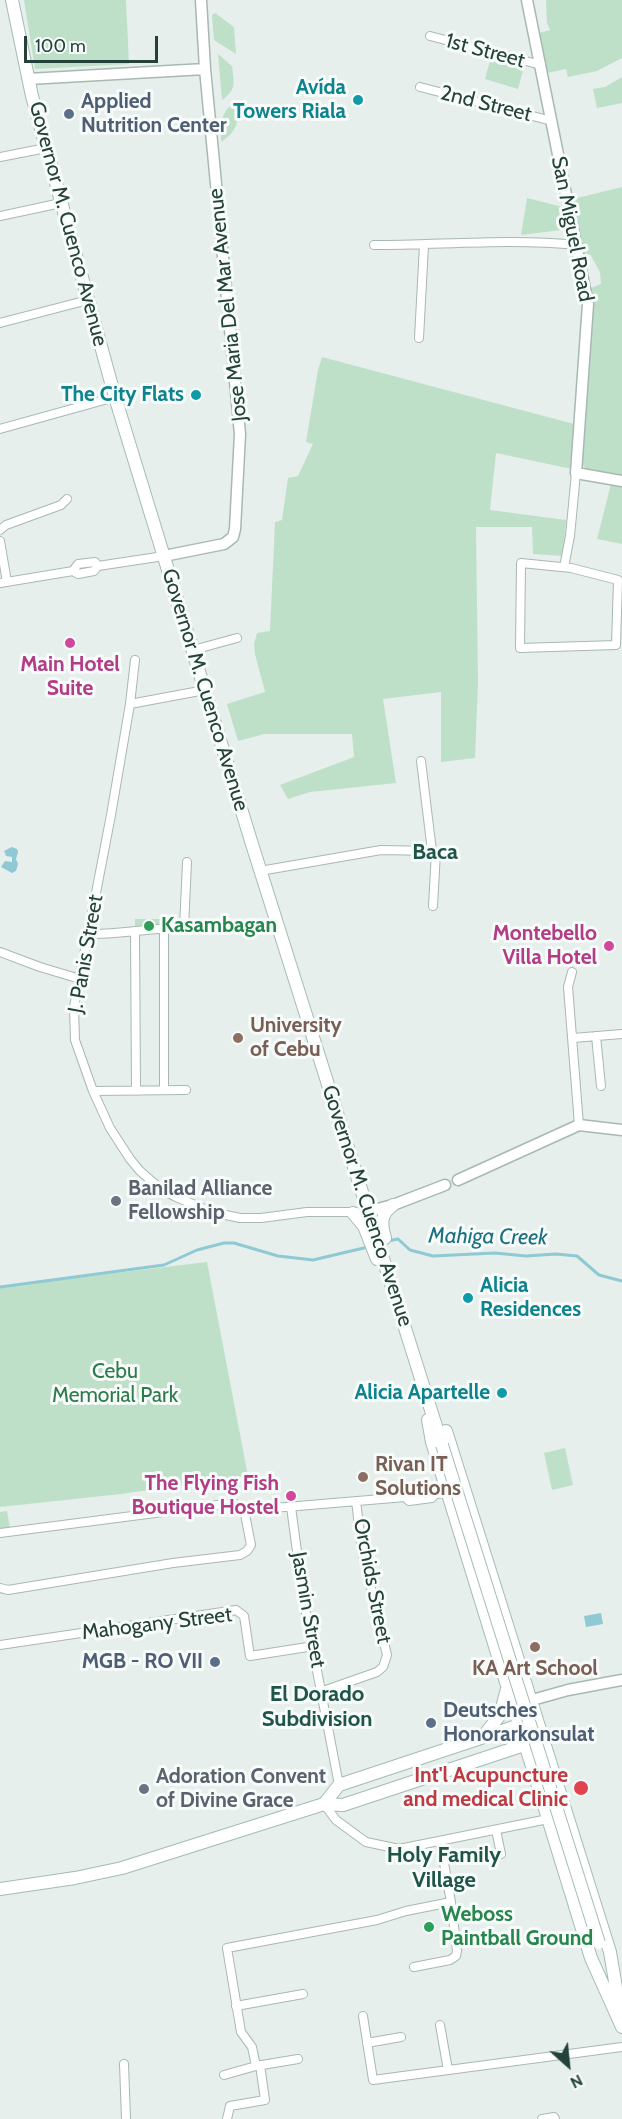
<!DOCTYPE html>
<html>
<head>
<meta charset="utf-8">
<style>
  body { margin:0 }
  #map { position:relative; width:622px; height:2119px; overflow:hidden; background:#e6efeb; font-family:Cabin,sans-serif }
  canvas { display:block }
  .north { position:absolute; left:538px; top:2035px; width:60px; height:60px; -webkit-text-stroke:4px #f7fbf9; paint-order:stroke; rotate:153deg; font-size:16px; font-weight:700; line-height:24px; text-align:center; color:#24423a }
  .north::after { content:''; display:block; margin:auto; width:21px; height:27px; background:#24423a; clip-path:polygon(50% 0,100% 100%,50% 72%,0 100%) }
  .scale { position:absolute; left:24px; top:36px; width:134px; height:27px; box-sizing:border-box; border:3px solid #24423a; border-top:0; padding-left:8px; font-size:18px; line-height:21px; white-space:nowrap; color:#24423a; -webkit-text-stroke:4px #f7fbf9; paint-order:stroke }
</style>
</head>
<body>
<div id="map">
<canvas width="622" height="2119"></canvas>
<div class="north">N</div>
<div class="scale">100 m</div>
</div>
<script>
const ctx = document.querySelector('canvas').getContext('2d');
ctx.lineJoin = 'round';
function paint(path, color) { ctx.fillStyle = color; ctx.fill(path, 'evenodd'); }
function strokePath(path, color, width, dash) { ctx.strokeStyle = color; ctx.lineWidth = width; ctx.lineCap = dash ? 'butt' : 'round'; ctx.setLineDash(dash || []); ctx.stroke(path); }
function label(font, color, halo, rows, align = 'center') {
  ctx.font = font + ' Cabin,sans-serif'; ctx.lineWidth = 6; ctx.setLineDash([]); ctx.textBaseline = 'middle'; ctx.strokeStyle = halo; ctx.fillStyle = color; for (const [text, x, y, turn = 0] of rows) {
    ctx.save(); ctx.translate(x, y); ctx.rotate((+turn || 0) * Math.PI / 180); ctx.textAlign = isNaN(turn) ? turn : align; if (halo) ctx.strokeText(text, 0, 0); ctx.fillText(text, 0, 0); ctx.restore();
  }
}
const green = new Path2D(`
  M24 0H126L129 64 35 69Z
  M546 0H622V58L597 71 568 77 566 69 547 73 539 33 550 30 547 23Z
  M215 13 234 27 236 54 214 40 212 15Z
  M218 54 232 66C234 83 237 89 222 100Z
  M491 57 524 67 518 89 485 79Z
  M622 77V103L597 108 593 89 605 87Z
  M233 104 236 105C240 122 236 132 221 142 222 127 219 113 233 104Z
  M622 187V544L597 539 613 476 587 470 580 462 592 313 591 288 601 284 600 272 590 254 583 258 573 199Z
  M527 198 563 207 569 229 521 235Z
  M322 357 574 424 572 469 496 453 490 510 566 520 563 556 533 554 532 527H476L478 683 475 758 441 762V692L383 699 396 783 310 792 288 799 280 785 354 757 352 734H264L238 741 227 704 265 692 255 654 254 644 257 633 270 631 275 522 282 520 288 478 298 476 313 444 306 442 318 370Z
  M135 919H164V934H135Z
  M207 1262 248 1476 121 1494 0 1507V1287Z
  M565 1448 573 1485 552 1490 544 1453Z
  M7 1511 10 1528 0 1529V1512Z`);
const water = new Path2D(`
  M12 847 17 849 18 852 16 859 18 864 16 871 12 873 1 867 5 861 12 862V857L6 856 4 851Z
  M601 1613 603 1624 586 1627 584 1616Z`);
const stream = new Path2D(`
  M388 1241 398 1239 410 1250 433 1256 495 1253 526 1256 556 1254 577 1256 599 1275 622 1281
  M0 1287 164 1265 197 1250 224 1243H234L278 1256 313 1260 368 1247`);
const minor = new Path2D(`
  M430 36 541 65
  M420 87 552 121
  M0 157 46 148
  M0 216 61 203
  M374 245C442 245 510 238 578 245
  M0 323 88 300
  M419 338 424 245
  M0 429 115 397
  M0 530 6 525 61 505 67 499
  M0 541 7 582
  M521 563 571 568 618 580 616 645 520 648Z
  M564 567 570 536 576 473
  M73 571 78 564 95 562 98 566
  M0 583 73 571 78 574 94 571 98 566 164 556
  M193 650 237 638
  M135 660 130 704 111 815 74 1007 75 1040 93 1091 110 1128 130 1159 140 1171 162 1190 176 1197 212 1212 240 1218H261L307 1212H356
  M130 704 205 690
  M421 761 432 851
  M260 871 381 850 432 851 436 852 433 906
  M135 931 136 1091
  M89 934C120 935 152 927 184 928L187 862
  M0 952 40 967 80 979
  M572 972 568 987 579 1125
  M596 1036 601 1086
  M573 1038 622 1034
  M164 1090V930
  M93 1091 186 1090
  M405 1497 409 1492 432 1490 435 1494
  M291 1507 304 1603 339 1785
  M0 1533 233 1503 244 1509 286 1507 405 1497 409 1501 432 1498 435 1494 448 1493
  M0 1588 8 1590 173 1563 240 1555 247 1551 251 1545 244 1509
  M0 1645 236 1610 244 1616 250 1656 314 1646
  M323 1691 377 1672 383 1667 387 1655 362 1551 356 1501
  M324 1804 336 1820 366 1842 399 1849 553 1818
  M496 1830 501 1854
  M414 1967 450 1960 456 1956 457 1951 451 1902 440 1841
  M236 2006 303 1994
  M363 2016 373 2080 622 2047
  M440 2025 448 2070
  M367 2043 401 2037
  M124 2064 126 2119
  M256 2066 252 2047 241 2032 227 1948 377 1920 406 1911 451 1902
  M224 2075 256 2066 298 2059
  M227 2119 230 2106 265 2100 260 2065
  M542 2119 554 2117 555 2119`);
const tertiary = new Path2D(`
  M527 0 588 304 576 473 622 481
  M28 79 205 69
  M164 556 224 544 233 537 235 529 240 434 205 69 201 0
  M458 1180 579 1125 622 1130
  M369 1211 393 1205 445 1185
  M525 1702 568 1690 622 1680`);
const secondary = new Path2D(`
  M12 0 32 96 115 397 251 841 442 1445
  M353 1213 364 1226 377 1259
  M385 1238C381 1224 380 1214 393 1205
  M428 1420 432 1442 591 1958 622 2027
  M446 1431 610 1952 620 2011
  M485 1734 500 1715 507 1689
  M324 1804 339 1785 526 1723
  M0 1889 75 1878 122 1868 324 1804 343 1805 530 1743`);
const secondaryBridge = new Path2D(`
  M442 1445 599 1943`);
const markers = [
  [358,100,6,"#0f9aa8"],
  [69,114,6,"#5c6f8a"],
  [196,395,6,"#0f9aa8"],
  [70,643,6,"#d1479c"],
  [149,926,6,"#2e9e5b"],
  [609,946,6,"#d1479c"],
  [238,1038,6,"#8d6e63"],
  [116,1201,6,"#6b7280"],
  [468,1298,6,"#0f9aa8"],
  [502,1393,6,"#0f9aa8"],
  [363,1477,6,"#8d6e63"],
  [291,1496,6,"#d1479c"],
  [535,1647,6,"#8d6e63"],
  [215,1662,6,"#5c6f8a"],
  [431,1723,6,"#5c6f8a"],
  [581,1788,8,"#e0444e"],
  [144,1789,6,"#6b7280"],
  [429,1927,6,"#2e9e5b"]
];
const streetNames = [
  ["1st Street",485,51,15],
  ["2nd Street",486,104,14],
  ["Governor M. Cuenco Avenue",68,224,75],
  ["San Miguel Road",572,229,79],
  ["Jose Maria Del Mar Avenue",228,305,-96],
  ["Governor M. Cuenco Avenue",205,690,73],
  ["J. Panis Street",86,954,-80],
  ["Governor M. Cuenco Avenue",367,1206,72],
  ["Orchids Street",372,1581,79],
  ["Jasmin Street",308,1610,80],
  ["Mahogany Street",157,1624,-7]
];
const cultureNames = [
  ["Avída",346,88],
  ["Towers Riala",346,112],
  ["The City Flats",184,395],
  ["Alicia",480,1286,"left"],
  ["Residences",480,1310,"left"],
  ["Alicia Apartelle",490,1393]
];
const serviceNames = [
  ["Applied",81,102],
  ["Nutrition Center",81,126],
  ["MGB - RO VII",203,1662,"right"],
  ["Deutsches",443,1711],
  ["Honorarkonsulat",443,1735]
];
const hotelNames = [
  ["Main Hotel",70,665,"center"],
  ["Suite",70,689,"center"],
  ["Montebello",597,934],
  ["Villa Hotel",597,958],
  ["The Flying Fish",279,1484],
  ["Boutique Hostel",279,1508]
];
const leisureNames = [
  ["Kasambagan",161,926],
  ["Weboss",441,1915],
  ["Paintball Ground",441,1939]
];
const educationNames = [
  ["University",250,1026],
  ["of Cebu",250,1050],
  ["Rivan IT",375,1465],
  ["Solutions",375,1489],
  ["KA Art School",535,1669,"center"]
];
const worshipNames = [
  ["Banilad Alliance",128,1189],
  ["Fellowship",128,1213],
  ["Adoration Convent",156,1777],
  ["of Divine Grace",156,1801]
];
const parkNames = [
  ["Cebu",115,1372],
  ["Memorial Park",115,1396]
];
const healthNames = [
  ["Int'l Acupuncture",568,1776],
  ["and medical Clinic",568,1800]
];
const neighbourhoodNames = [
  ["Baca",435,853],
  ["El Dorado",317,1695],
  ["Subdivision",317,1720],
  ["Holy Family",444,1856],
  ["Village",444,1881]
];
const waterNames = [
  ["Mahiga Creek",488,1237,1]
];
paint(green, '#bfe0c8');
paint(water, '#8ec9d4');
strokePath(stream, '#8ec9d4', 3);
strokePath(minor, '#a8b8b2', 10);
strokePath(tertiary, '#a8b8b2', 13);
strokePath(secondary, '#a4bbb3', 14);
strokePath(minor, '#fff', 8);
strokePath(tertiary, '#fff', 10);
strokePath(secondary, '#fff', 12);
strokePath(secondaryBridge, '#a4bbb3', 14, []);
strokePath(secondaryBridge, '#fff', 12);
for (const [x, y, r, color] of markers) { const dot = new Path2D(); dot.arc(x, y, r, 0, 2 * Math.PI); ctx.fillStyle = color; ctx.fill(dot); strokePath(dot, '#f7fbf9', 2); }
label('21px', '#24423a', '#f7fbf9', streetNames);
label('bold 21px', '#0d838f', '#f7fbf9', cultureNames, 'right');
label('bold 21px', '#4e5e75', '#f7fbf9', serviceNames, 'left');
label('bold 21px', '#b23c85', '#f7fbf9', hotelNames, 'right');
label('bold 21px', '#27864d', '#f7fbf9', leisureNames, 'left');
label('bold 21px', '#785e54', '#f7fbf9', educationNames, 'left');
label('bold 21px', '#5b616d', '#f7fbf9', worshipNames, 'left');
label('21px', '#2d7a4b', '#f7fbf9', parkNames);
label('bold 21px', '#be3a42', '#f7fbf9', healthNames, 'right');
label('bold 22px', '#1f5548', '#f7fbf9', neighbourhoodNames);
label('italic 22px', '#1c6f80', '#f7fbf9', waterNames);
</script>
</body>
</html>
